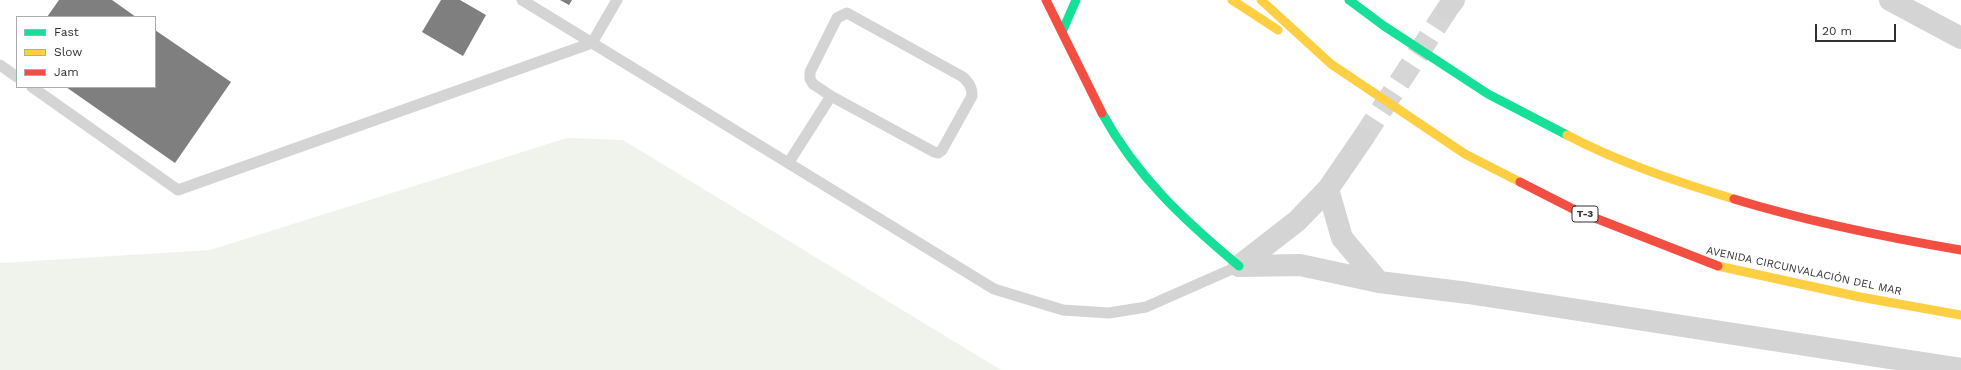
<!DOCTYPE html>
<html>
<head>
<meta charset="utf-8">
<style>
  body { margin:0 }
  #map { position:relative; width:1961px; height:370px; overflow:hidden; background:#fff; font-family:"Work Sans",sans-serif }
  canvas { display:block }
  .legend { position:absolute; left:16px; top:16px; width:140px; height:72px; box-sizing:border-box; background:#fff; border:1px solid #acacac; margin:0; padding:5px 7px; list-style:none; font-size:12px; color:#303030 }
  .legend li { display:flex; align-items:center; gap:8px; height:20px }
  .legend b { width:20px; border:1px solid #acacac }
  .scale { position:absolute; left:1815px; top:24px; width:81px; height:18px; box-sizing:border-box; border:2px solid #303030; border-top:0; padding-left:5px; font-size:12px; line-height:14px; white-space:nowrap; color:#303030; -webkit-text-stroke:3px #fff; paint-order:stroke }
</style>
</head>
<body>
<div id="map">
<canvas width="1961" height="370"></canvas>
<ul class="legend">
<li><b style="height:5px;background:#16e098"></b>Fast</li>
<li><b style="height:5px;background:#ffcf43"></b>Slow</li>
<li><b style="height:5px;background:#f24e42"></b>Jam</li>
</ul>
<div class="scale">20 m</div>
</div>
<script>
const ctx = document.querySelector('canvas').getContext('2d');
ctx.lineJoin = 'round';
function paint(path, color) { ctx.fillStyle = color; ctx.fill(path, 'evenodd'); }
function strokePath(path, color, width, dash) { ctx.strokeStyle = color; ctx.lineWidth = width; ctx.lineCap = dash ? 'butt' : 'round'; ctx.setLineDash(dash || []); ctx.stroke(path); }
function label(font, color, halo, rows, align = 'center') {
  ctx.font = font + ' "Work Sans",sans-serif'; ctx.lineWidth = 4; ctx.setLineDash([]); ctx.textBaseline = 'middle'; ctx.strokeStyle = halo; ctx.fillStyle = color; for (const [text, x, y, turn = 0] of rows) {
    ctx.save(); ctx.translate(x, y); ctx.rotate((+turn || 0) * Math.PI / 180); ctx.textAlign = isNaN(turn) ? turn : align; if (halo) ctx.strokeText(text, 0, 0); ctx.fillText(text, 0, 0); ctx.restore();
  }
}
const green = new Path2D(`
  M567 138 623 140 1001 370H0V263L210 250Z`);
const building = new Path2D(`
  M59 0H112L136 17H47Z
  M441 0H460L486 15 463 56 422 32Z
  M560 0H572L569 5Z
  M155 30 231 82 175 163 66 87H155Z`);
const streetTunnel = new Path2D(`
  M1363 138 1448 8`);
const lane = new Path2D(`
  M522 0 994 289 1063 310 1109 313 1146 307 1239 266
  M847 13 963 77C969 83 972 87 972 96L942 150 938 153 934 152 831 96 813 84 810 79V72L837 18Z
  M0 65 17 77
  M32 87 178 190 592 43 617 0
  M789 162 831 96`);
const street = new Path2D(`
  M1890 0 1961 38
  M1448 8 1454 0
  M1328 189 1342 238 1379 282
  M1239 266 1300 265 1379 282 1468 293 1961 369
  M1239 266 1297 221 1328 189 1363 138`);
const fast = new Path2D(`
  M1349 0 1384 26 1488 94 1567 135
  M1062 32 1076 0
  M1102 113C1137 177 1184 220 1239 266`);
const slow = new Path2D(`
  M1232 0 1278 30
  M1261 0 1331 64 1465 154 1520 182
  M1567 135C1620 163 1678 182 1734 199
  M1718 266 1860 297 1961 315`);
const jam = new Path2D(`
  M1046 0 1102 113
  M1520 182 1577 211 1718 266
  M1734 199C1809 222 1884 237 1961 250`);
const shields = [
  [1585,214,26]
];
const shieldNames = [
  ["T-3",1585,214]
];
const streetNames = [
  ["AVENIDA CIRCUNVALACIÓN DEL MAR",1804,271,12]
];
paint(green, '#f0f3ec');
paint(building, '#7f7f7f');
strokePath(streetTunnel, '#d6d6d6', 22, [22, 11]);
strokePath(lane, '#d4d4d4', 11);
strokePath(street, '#d4d4d4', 22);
strokePath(fast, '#16e098', 9);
strokePath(slow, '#ffcf43', 9);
strokePath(jam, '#f24e42', 9);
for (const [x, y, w] of shields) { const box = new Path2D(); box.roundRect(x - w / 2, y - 8, w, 16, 3); ctx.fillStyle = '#fff'; ctx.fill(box); strokePath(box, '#303030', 1); }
label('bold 10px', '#303030', null, shieldNames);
label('11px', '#303030', '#fff', streetNames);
</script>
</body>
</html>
